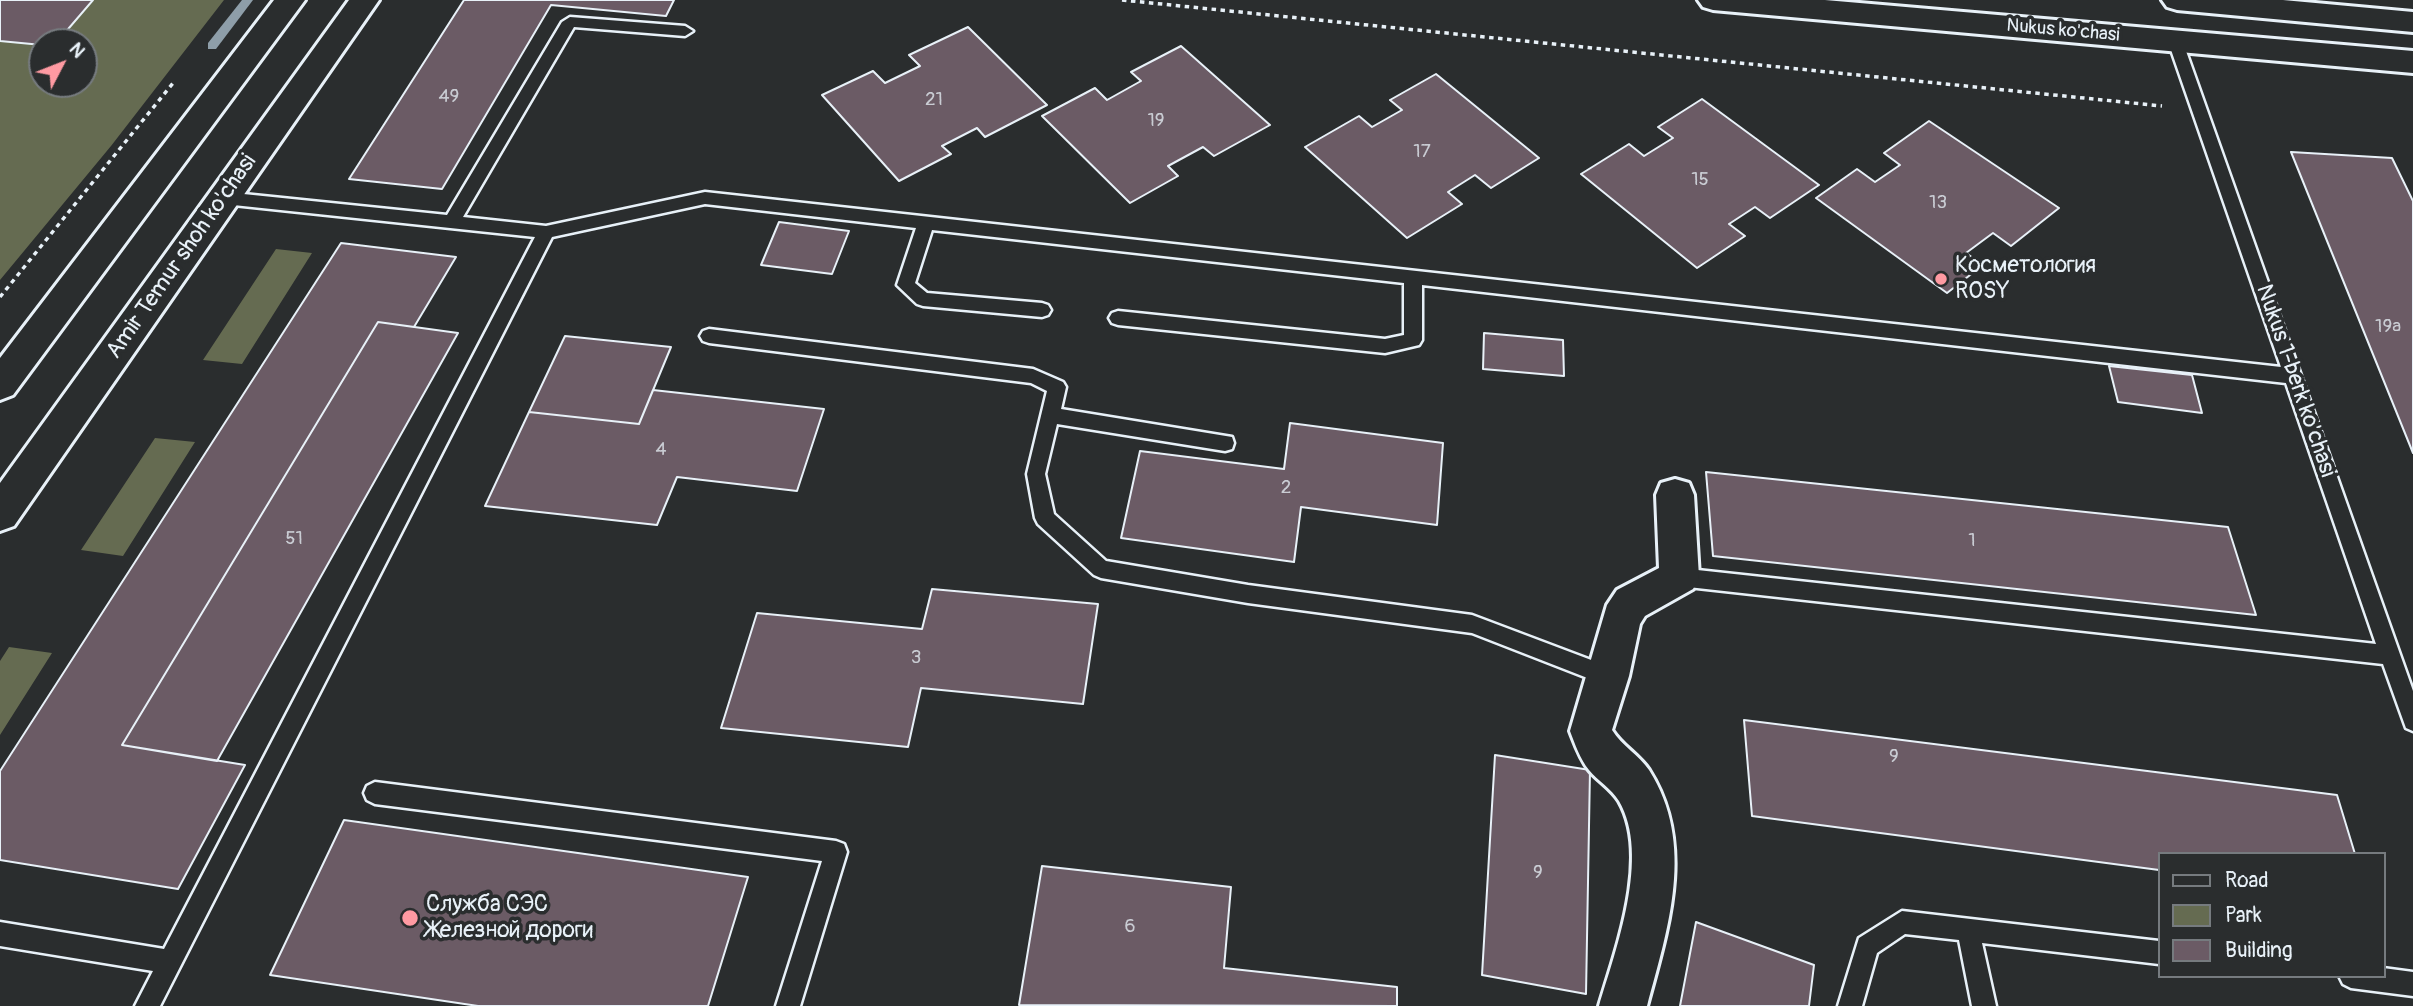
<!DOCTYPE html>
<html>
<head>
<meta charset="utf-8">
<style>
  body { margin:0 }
  #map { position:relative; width:2413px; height:1006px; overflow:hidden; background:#2a2d2e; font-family:Pangolin,sans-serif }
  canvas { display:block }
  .legend { position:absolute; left:2158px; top:852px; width:228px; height:126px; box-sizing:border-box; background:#2a2d2e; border:2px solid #767b7f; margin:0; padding:9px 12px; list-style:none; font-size:21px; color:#e8f1f8 }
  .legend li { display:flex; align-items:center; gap:14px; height:35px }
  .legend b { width:35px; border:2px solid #767b7f }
  .north { position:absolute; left:28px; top:28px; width:70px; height:70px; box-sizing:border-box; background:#2a2d2e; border:2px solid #767b7f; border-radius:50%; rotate:48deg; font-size:19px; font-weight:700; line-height:28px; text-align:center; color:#e8f1f8 }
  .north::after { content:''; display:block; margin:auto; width:24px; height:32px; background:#ff9aa2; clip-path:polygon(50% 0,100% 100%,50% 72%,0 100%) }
</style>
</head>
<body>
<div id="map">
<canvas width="2413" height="1006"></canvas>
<ul class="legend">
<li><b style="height:9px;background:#2a2d2e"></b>Road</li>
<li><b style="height:19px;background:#656b51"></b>Park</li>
<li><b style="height:19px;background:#6b5b65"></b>Building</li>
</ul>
<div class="north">N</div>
</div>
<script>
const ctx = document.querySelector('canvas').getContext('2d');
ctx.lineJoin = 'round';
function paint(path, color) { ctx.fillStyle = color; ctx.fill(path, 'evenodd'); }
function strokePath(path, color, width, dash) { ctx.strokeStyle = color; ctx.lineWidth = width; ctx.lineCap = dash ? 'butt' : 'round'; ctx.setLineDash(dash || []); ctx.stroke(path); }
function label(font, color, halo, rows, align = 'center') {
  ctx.font = font + ' Pangolin,sans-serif'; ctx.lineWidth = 7; ctx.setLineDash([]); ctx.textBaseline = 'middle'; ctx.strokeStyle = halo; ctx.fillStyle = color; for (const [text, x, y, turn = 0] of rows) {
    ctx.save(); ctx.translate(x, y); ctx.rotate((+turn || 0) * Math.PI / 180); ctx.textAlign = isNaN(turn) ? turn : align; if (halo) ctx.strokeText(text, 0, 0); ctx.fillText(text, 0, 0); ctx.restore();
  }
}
const green = new Path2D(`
  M0 0H224L111 146 0 280ZM42 42H84V84H42Z
  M276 249 312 253 242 364 203 360Z
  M155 438 195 442 123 556 81 550Z
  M9 647 52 653 0 735V661Z`);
const stream = new Path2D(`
  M242 0H253L216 49H208V43Z`);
const building = new Path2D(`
  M0 0H93L57 42H42V45L0 41Z
  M464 0H674L666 16 551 5 442 189 349 179Z
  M968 27 1047 105 985 137 977 128 942 146 951 154 899 181 822 95 873 71 885 83 920 66 909 55Z
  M1181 46 1270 125 1214 156 1203 147 1168 166 1178 176 1130 203 1042 116 1095 88 1107 100 1141 81 1131 72Z
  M1436 74 1539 158 1491 188 1475 175 1448 192 1462 204 1407 238 1305 147 1359 116 1372 127 1402 110 1390 100Z
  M1702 99 1819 185 1770 218 1755 207 1729 224 1745 236 1697 268 1581 174 1629 144 1644 156 1673 138 1658 127Z
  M1929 121 2059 208 2011 246 1993 233 1966 253 1983 265 1947 293 1816 198 1857 169 1875 182 1900 165 1884 153Z
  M2291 152 2392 158 2413 201V453Z
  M779 222 849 231 832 274 761 265Z
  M341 243 456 257 414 327 378 322 122 745 245 765 178 889 0 860V771Z
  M378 322 458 333 217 761 122 745Z
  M1484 333 1563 340 1564 376 1483 369Z
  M565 336 671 347 639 424 529 412Z
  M2109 366 2192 375 2202 413 2118 402Z
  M653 390 824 409 797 491 677 477 657 525 485 506 529 412 639 424Z
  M1290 423 1443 443 1437 525 1301 507 1294 562 1121 538 1140 451 1284 469Z
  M1706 472 2228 527 2256 615 1713 556Z
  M932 589 1098 604 1083 704 921 688 908 747 721 728 757 613 922 629Z
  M1744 720 2337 795 2355 854H2159V870L1752 816Z
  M1495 755 1590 770 1586 994 1482 975Z
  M344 820 748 877 708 1006H478L270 975Z
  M1042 866 1231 887 1224 968 1397 987V1006L1019 1005Z
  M1696 922 1814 965 1809 1006H1680Z`);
const path = new Path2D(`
  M1122 0 2162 106
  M0 297 173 83`);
const service = new Path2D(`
  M570 17 685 26 693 31 685 36 574 27 463 217 546 226 705 192 2281 367 2168 41 2171 37H2181L2413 691V731L2406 728 2383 664 1679 586 1672 583 1669 577 1672 571 1679 568 2376 644 2286 383 1422 285V340L1419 345 1385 353 1118 325 1112 323 1109 318 1112 313 1118 311 1385 339 1404 335V283L932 230 915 283 927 293 1042 303 1048 305 1051 310 1048 315 1042 317 923 306 917 304 897 285 916 228 705 204 552 237 160 1006H135L153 971 0 946V922L164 949 535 237 224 204 216 198 218 194 224 192 447 215 562 22Z
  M709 329 1033 369 1063 382 1066 387 1061 409 1232 437 1234 443 1232 449 1225 451 1057 424 1045 474 1054 514 1106 561 1248 585 1472 615 1615 669 1618 676 1615 683 1608 686 1472 633 1248 603 1101 578 1094 575 1038 524 1035 518 1027 474 1047 391 1031 383 709 343 703 341 700 336 703 331Z
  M375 782 836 841 844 844 847 852 800 1006H776L822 861 375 804 367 800 364 793 367 786Z
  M1902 911 2159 941V964L1982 943 1996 1006H1972L1959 940 1905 934 1877 953 1862 1006H1838L1859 938Z
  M2383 968 2413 972V996L2351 988 2343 984 2339 976H2383Z`);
const minor = new Path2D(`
  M1675 479 1689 483 1694 495 1699 577 1693 589 1645 616 1640 624 1629 676 1612 730C1622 746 1639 755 1649 770 1696 844 1668 928 1647 1006H1599C1616 949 1651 856 1619 801 1611 788 1598 781 1589 770 1580 759 1575 744 1570 731L1607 605 1617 590 1659 568 1656 495 1661 483Z`);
const secondary = new Path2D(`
  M274 0H305L13 395 0 400V358Z
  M349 0H379L14 526 0 531V483Z`);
const primary = new Path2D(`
  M1698 0H1825L2413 51V73L1713 10 1703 7Z
  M2162 0H2283L2413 12V32L2177 10 2167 7Z`);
const markers = [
  [1941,279,7,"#ff9aa2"],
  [410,918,9,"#ff9aa2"]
];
const farStreetnames = [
  ["Nukus ko'chasi",2063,31,5]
];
const numberNames = [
  ["49",449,97],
  ["21",934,100],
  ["19",1156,121],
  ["17",1422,152],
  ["15",1700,180],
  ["13",1938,203],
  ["19a",2388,327],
  ["4",661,450],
  ["2",1286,488],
  ["51",294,539],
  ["1",1972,541],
  ["3",916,658],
  ["9",1894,757],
  ["9",1538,873],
  ["6",1130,927]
];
const streetNames = [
  ["Amir Temur shoh ko'chasi",182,257,-55],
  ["Nukus 1-berk ko'chasi",2295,381,71]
];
const poiNames = [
  ["Косметология",1955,266],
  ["ROSY",1955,292],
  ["Служба СЭС",426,905],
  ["Железной дороги",426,931]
];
paint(green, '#656b51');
paint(stream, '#8e9ea9');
paint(building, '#6b5b65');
strokePath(building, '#e8f1f8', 2);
strokePath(service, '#e8f1f8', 5);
strokePath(minor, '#e8f1f8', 6);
strokePath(secondary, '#e8f1f8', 6);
strokePath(primary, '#e8f1f8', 6);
strokePath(path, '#e8f1f8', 3.5, [4.5, 4.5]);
paint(service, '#2a2d2e');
paint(minor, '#2a2d2e');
paint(secondary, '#2a2d2e');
paint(primary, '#2a2d2e');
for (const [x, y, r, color] of markers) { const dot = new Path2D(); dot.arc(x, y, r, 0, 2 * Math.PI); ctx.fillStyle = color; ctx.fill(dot); strokePath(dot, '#2a2d2e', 2.5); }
label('19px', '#e8f1f8', '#2a2d2e', farStreetnames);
label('19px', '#c9ccd3', null, numberNames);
label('23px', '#e8f1f8', '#2a2d2e', streetNames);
label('23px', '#e8f1f8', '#2a2d2e', poiNames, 'left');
</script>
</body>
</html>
